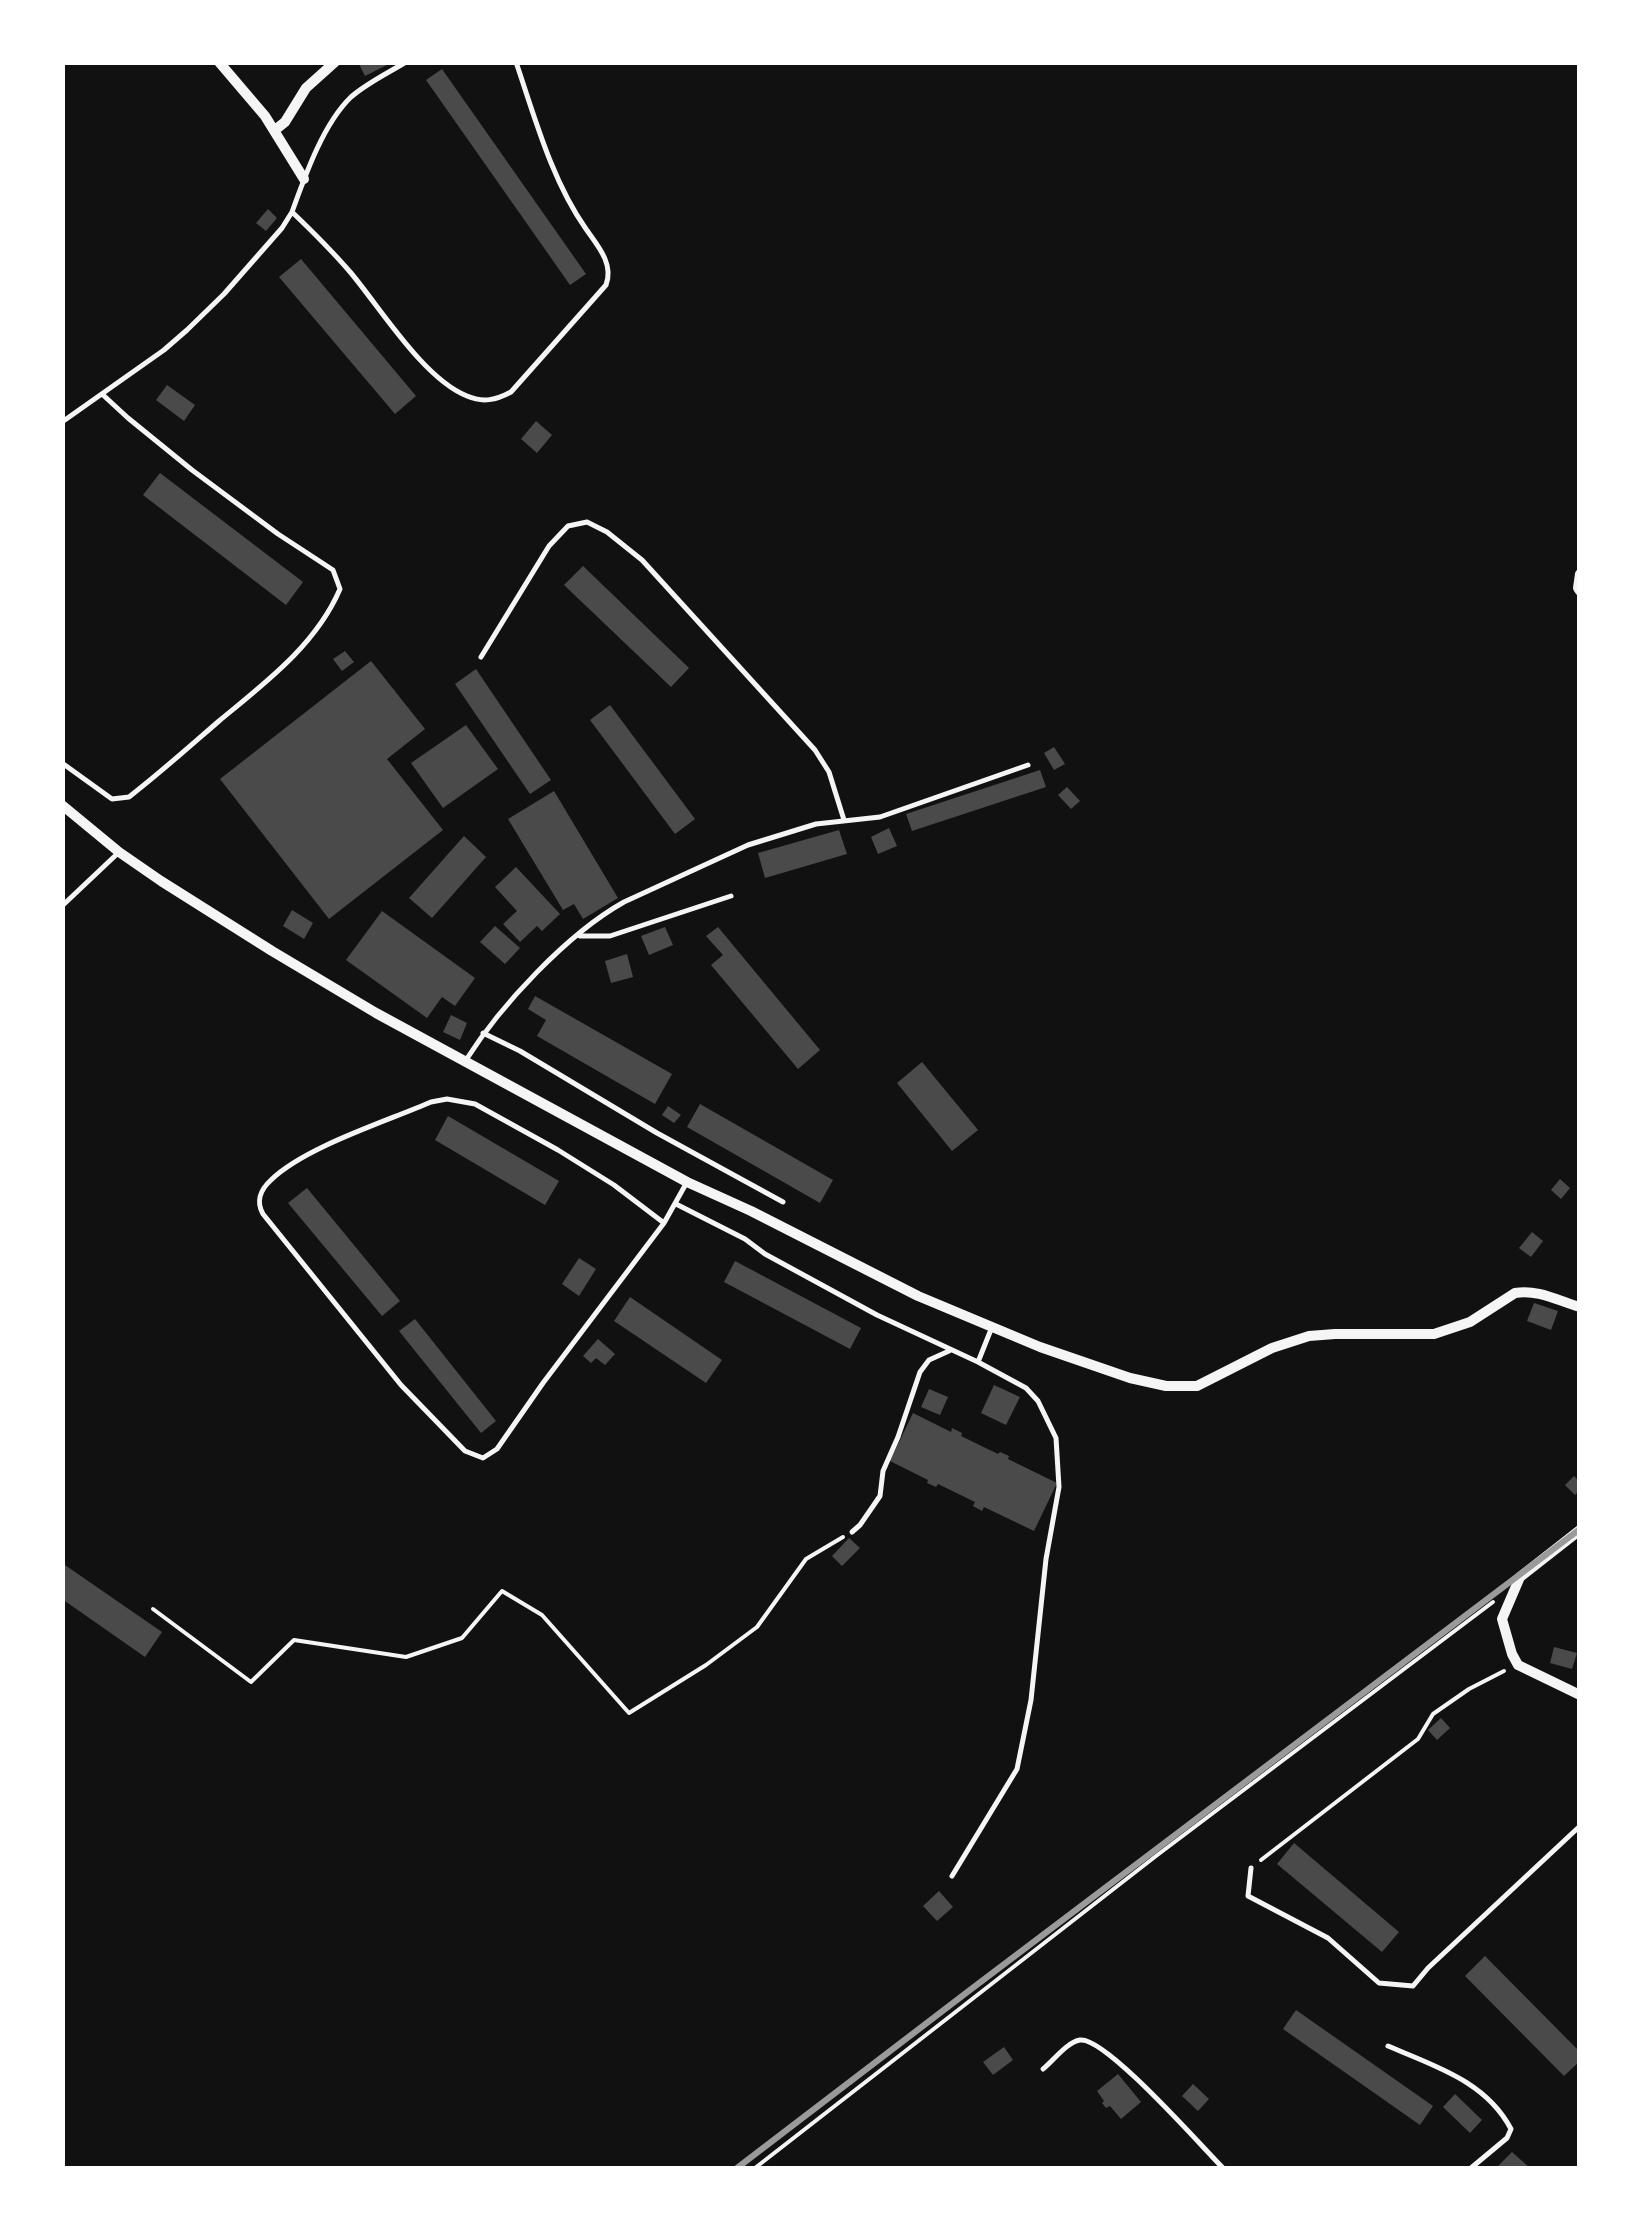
<!DOCTYPE html>
<html>
<head>
<meta charset="utf-8">
<style>
  body { margin:0 }
  #map { position:relative; width:1642px; height:2231px; overflow:hidden; background:#111; font-family:Mulish,sans-serif }
  canvas { display:block }
  .frame { position:absolute; inset:0; border:65px solid #fff; pointer-events:none }
</style>
</head>
<body>
<div id="map">
<canvas width="1642" height="2231"></canvas>
<div class="frame"></div>
</div>
<script>
const ctx = document.querySelector('canvas').getContext('2d');
ctx.lineJoin = 'round';
function paint(path, color) { ctx.fillStyle = color; ctx.fill(path, 'evenodd'); }
function strokePath(path, color, width, dash) { ctx.strokeStyle = color; ctx.lineWidth = width; ctx.lineCap = dash ? 'butt' : 'round'; ctx.setLineDash(dash || []); ctx.stroke(path); }
const building = new Path2D(`
  M358 62H393L365 76Z
  M442 69 586 274 570 285 426 80Z
  M268 209 277 218 266 231 256 223Z
  M301 259 416 396 395 414 279 277Z
  M167 385 195 405 184 421 156 400Z
  M536 421 552 435 537 453 521 439Z
  M160 473 303 582 286 605 143 495Z
  M583 566 689 668 671 687 564 585Z
  M345 651 354 662 342 671 333 659Z
  M371 661 425 729 387 759 443 830 329 919 220 779Z
  M476 669 551 780 530 794 455 684Z
  M610 705 695 819 675 834 590 720Z
  M466 725 498 769 443 808 411 763Z
  M1054 747 1065 764 1054 770 1044 753Z
  M1040 770 1046 787 912 831 906 814Z
  M1067 787 1080 801 1071 809 1058 795Z
  M554 791 618 898 583 919 574 904 563 910 508 819Z
  M889 828 897 846 878 854 871 837Z
  M839 830 847 854 765 878 758 853Z
  M464 836 486 857 432 918 409 898Z
  M516 867 560 914 542 931 537 926 520 942 503 924 517 911 495 887Z
  M292 910 313 923 304 939 283 926Z
  M382 911 475 978 455 1006 442 997 427 1018 346 960Z
  M495 926 520 948 505 964 480 942Z
  M665 927 673 945 649 955 641 936Z
  M718 927 820 1050 798 1069 711 965 723 955 706 936Z
  M627 954 633 977 611 983 605 961Z
  M535 996 672 1074 655 1104 537 1036 546 1020 528 1009Z
  M451 1015 467 1023 460 1040 443 1032Z
  M922 1062 978 1130 952 1151 897 1083Z
  M700 1104 833 1180 820 1203 687 1127Z
  M668 1106 681 1115 674 1123 662 1115Z
  M448 1116 559 1181 545 1205 435 1140Z
  M1560 1179 1570 1188 1561 1199 1551 1190Z
  M307 1188 400 1301 382 1316 288 1203Z
  M1532 1232 1543 1241 1531 1257 1519 1248Z
  M579 1258 596 1269 579 1296 562 1284Z
  M735 1261 861 1328 850 1349 724 1282Z
  M630 1297 722 1360 706 1383 614 1321Z
  M1534 1303 1558 1311 1551 1330 1527 1321Z
  M415 1319 496 1421 481 1433 399 1331Z
  M598 1339 615 1354 605 1365 596 1358 591 1363 583 1356Z
  M994 1385 1020 1397 1006 1425 981 1413Z
  M929 1389 948 1397 940 1415 921 1407Z
  M913 1413 951 1432 952 1428 962 1433 961 1436 998 1454 1000 1452 1009 1456 1008 1459 1057 1483 1034 1531 984 1507 982 1511 973 1506 975 1502 938 1484 936 1487 927 1483 928 1480 890 1461Z
  M1574 1476 1580 1482V1490L1575 1495 1565 1485Z
  M849 1538 860 1548 842 1566 832 1556Z
  M62 1563 162 1632 145 1657 62 1599Z
  M1554 1647 1577 1653 1572 1669 1550 1663Z
  M1441 1718 1450 1728 1437 1740 1428 1730Z
  M1294 1843 1399 1932 1382 1952 1277 1864Z
  M939 1891 953 1907 937 1921 923 1906Z
  M1485 1956 1580 2052V2061L1564 2076 1465 1976Z
  M1296 2010 1433 2106 1420 2125 1283 2029Z
  M1004 2047 1013 2060 993 2075 983 2062Z
  M1118 2074 1141 2102 1121 2119 1110 2106 1106 2108 1102 2103 1104 2101 1097 2091Z
  M1193 2084 1209 2099 1198 2111 1182 2096Z
  M1455 2094 1482 2120 1470 2133 1443 2107Z
  M1512 2152 1530 2168H1500L1498 2166Z`);
const path = new Path2D(`
  M153 1609 251 1682 294 1640 406 1657 462 1638 502 1591 542 1615 629 1713 706 1665 757 1627 806 1559 843 1537
  M1261 1860 1418 1739 1433 1714 1469 1689 1504 1671
  M755 2168 1156 1856 1493 1602`);
const service = new Path2D(`
  M292 212C305 176 323 124 351 97 367 83 388 73 406 62
  M62 422 164 350 187 330 224 294 282 228 292 212C313 232 333 252 351 273 381 309 424 379 467 396 483 403 496 400 511 392L606 285C614 264 598 246 586 229 552 181 535 118 516 62
  M481 657 549 546 568 526 587 522 607 532 642 560 815 750 829 772 844 820
  M62 763 112 799 129 797C160 773 189 747 219 721 265 683 316 645 340 589L333 570 278 534 192 470 128 418 102 394
  M62 906 117 854
  M580 936H610L731 896
  M483 1033 520 1051 657 1133 783 1202
  M466 1060C501 1005 567 934 624 902L748 845 816 824 880 817 1028 765
  M676 1204 745 1239 765 1254 877 1315 978 1362
  M664 1223 614 1185 558 1150 475 1104 447 1099 431 1102C385 1122 305 1147 271 1180 260 1190 256 1202 263 1214L401 1385 465 1451 483 1458 497 1449 543 1383 664 1223 687 1182
  M852 1532 860 1525 880 1496 883 1471 898 1437 920 1372 929 1360 949 1351
  M1251 1868 1248 1896 1328 1938 1379 1983 1413 1986 1428 1968 1580 1826
  M952 1876 1017 1769 1031 1700 1046 1559 1059 1487 1056 1438 1038 1401 1026 1388 978 1362 992 1327
  M1388 2046C1434 2066 1486 2081 1511 2129L1507 2138 1471 2168
  M1043 2069C1053 2061 1067 2042 1080 2040 1105 2036 1202 2147 1223 2168`);
const minor = new Path2D(`
  M219 62 265 116 304 179
  M275 130 285 122 306 88 335 62
  M1580 574 1578 588 1580 591
  M62 805 119 852 161 881 272 951 376 1013 687 1182 751 1211 918 1296 1040 1347 1130 1378 1166 1386H1197L1272 1348 1309 1336 1335 1334H1434L1470 1322 1515 1293C1539 1289 1558 1301 1580 1307
  M1580 1530 1520 1577 1502 1619 1512 1654 1518 1665 1580 1695`);
const rail = new Path2D(`
  M737 2168 970 1990 1580 1529`);
paint(building, '#4a4a4a');
strokePath(path, '#f5f5f5', 4);
strokePath(service, '#f5f5f5', 5);
strokePath(minor, '#f5f5f5', 10);
strokePath(rail, '#9a9a9a', 6);
</script>
</body>
</html>
